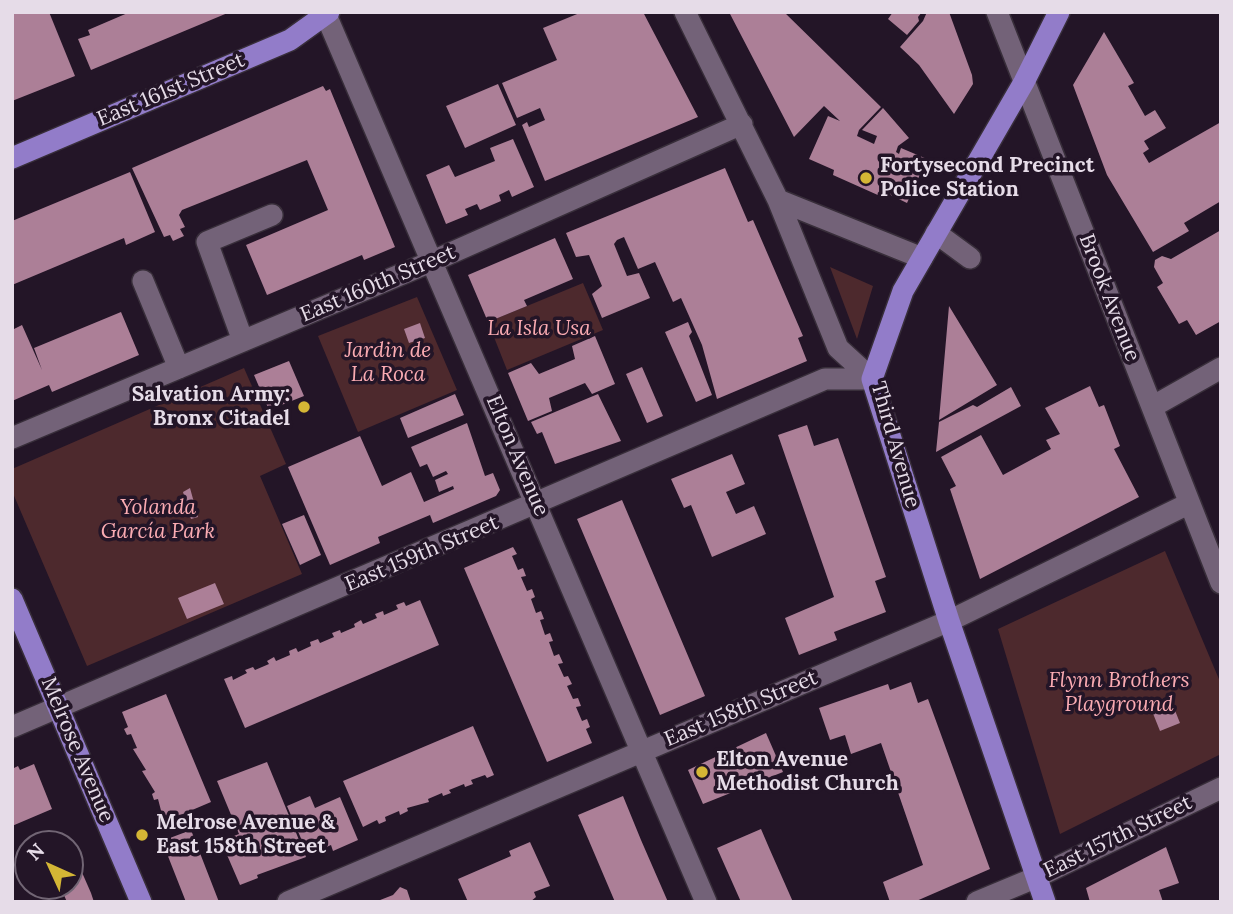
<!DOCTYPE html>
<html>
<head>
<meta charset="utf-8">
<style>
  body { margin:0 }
  #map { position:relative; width:1233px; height:914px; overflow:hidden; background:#231527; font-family:Lora,serif }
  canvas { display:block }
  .frame { position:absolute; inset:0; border:14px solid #e6dce8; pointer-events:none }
  .north { position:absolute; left:14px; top:830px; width:70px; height:70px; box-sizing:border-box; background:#231527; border:2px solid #716574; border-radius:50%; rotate:315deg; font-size:19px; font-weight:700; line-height:28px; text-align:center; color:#e6dce8 }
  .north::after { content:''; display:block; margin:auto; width:24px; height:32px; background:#d4b635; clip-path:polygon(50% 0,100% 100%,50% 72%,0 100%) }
</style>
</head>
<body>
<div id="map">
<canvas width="1233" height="914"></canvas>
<div class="frame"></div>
<div class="north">N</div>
</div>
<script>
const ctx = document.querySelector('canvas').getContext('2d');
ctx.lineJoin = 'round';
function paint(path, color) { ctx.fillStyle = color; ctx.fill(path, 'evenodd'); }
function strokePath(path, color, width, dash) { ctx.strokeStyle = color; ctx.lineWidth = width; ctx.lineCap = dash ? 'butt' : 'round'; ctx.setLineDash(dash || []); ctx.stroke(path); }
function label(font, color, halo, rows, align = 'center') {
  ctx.font = font + ' Lora,serif'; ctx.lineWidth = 7; ctx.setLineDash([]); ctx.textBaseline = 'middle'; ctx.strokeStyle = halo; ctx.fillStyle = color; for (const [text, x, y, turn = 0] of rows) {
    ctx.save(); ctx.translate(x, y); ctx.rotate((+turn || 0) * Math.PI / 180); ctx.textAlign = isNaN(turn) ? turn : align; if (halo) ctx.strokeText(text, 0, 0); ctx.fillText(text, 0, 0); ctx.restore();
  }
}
const green = new Path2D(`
  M830 267 873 286 857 339Z
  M583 283 603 330 507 370 488 322Z
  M417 297 457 390 358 432 318 336Z
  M244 368 286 464 260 476 302 574 87 666 12 491V469Z
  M1165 551 1221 684V754L1060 834 998 629Z`);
const building = new Path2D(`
  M12 12H49L75 76 12 101Z
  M130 12H230L91 70 78 39 90 35 88 30Z
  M582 12H643L698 117 545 181 522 125 527 122 529 127 545 120 540 108 517 118 502 83 557 60 543 28Z
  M729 12H784L881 107 859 130 857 136 874 144 877 136 862 130 883 108 909 138 898 146 896 152 899 154 901 148 927 159 907 203 882 191 880 196 833 175 834 170 809 159 828 116 840 121 824 106 794 137Z
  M893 12H922L918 17 919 21 907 35 888 19Z
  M927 12H949L972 75 973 84 954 114 919 65 900 47 923 21Z
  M1104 32 1134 83 1128 86 1145 116 1155 110 1166 128 1144 141 1149 149 1143 153 1149 163 1221 122V201L1184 223 1189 231 1153 252 1107 175 1073 85Z
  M498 84 516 125 465 148 446 106Z
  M323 86 326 91 330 89 395 247 364 260 362 255 267 295 246 245 328 210 307 160 182 210 179 215 185 227 180 229 184 236 173 241 170 235 164 237 132 168Z
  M513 139 534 187 512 197 509 190 499 195 501 201 480 210 477 204 465 209 468 215 446 224 426 175 449 165 455 177 495 161 490 148Z
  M725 168 748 222 753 220 803 336 798 338 807 361 717 399 702 345 681 298 673 302 655 262 638 269 624 237 617 240 614 244 627 276 639 273 650 298 602 318 592 294 602 286 589 255 576 257 566 233Z
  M130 172 155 232 126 245 124 238 12 285V221Z
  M1221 230V321L1196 335 1187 320 1179 324 1157 287 1163 283 1154 267 1155 260 1162 256 1171 259Z
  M555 238 573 279 524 300 527 306 488 322 468 275Z
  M949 306 997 385 939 420Z
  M121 312 139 355 52 392 49 385 12 401V330L22 325 42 370 34 348Z
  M688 322 692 332 689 336 712 395 696 402 665 332Z
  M420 323 425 338 409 343 404 329Z
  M595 336 615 384 592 394 585 383 549 398 552 411 528 421 508 373 531 363 539 374 575 359 572 346Z
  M289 361 304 396 269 410 254 375Z
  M642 367 663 416 647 423 626 374Z
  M1090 386 1099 407 1104 405 1120 446 1114 449 1139 497 980 579 950 489 956 486 941 457 981 435 1003 475 1051 449 1046 440 1060 434 1045 408Z
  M1011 387 1021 406 936 452 939 422 973 405 977 407Z
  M455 394 464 415 408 438 400 418Z
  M598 394 621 441 555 464 542 432 537 434 531 422Z
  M467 423 485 476 493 473 500 490 496 496 433 523 430 515 378 537 380 543 330 565 288 467 360 436 382 486 411 472 424 502 454 489 453 486 439 492 435 480 448 474 446 471 433 477 427 464 420 467 411 447Z
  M807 425 814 446 838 438 886 577 875 581 886 612 834 632 837 640 799 655 785 618 834 597 778 435Z
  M732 454 745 484 726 492 736 514 754 506 766 534 712 557 691 505 684 508 671 479Z
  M190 488 198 517 191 519 183 492Z
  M622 500 705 696 660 715 577 519Z
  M304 515 321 555 300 565 282 524Z
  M513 547 517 554 512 556 518 570 523 568 526 576 521 577 527 591 532 589 535 597 531 599 536 613 541 611 544 619 540 620 545 635 550 633 553 641 549 642 554 656 559 654 563 663 558 664 564 677 568 676 572 684 567 686 573 699 578 698 581 706 576 707 582 721 587 719 590 727 586 729 592 743 547 762 464 568Z
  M215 583 224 604 187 619 178 598Z
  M420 600 439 645 245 728 224 679 232 676 233 680 247 673 245 670 253 667 255 670 269 664 267 661 274 657 276 661 290 655 289 651 296 648 298 652 311 646 310 642 318 639 320 643 334 637 332 633 340 630 341 633 355 627 354 624 361 620 363 624 377 618 375 614 383 611 384 615 398 609 396 605 404 602 406 606Z
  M911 682 918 703 928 699 990 869 914 902H890L883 882 923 865 881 743 851 754 845 735 830 740 819 708 888 684 890 690Z
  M166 694 211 802 164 822 158 799 154 800 152 794 155 792 142 771 146 770 133 749 137 748 131 734 127 735 124 729 128 727 122 712Z
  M1172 703 1180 723 1160 731 1152 711Z
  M473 726 494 775 487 778 485 775 471 780 473 784 465 787 464 784 449 790 451 793 443 796 442 793 428 799 429 802 407 808 408 811 400 815 399 811 385 817 386 821 379 824 377 820 363 827 343 781Z
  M766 733 783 772 703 804 688 770Z
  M267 762 306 857 257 875 258 878 240 885 221 841 239 834 217 781Z
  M34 764 52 809 12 826V769L18 766 20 770Z
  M310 796 315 808 340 797 358 840 333 851 331 845 322 849 320 844 306 850 287 806Z
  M623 796 641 840 668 902H615L578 815Z
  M761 829 770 850 793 902H741L717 848Z
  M191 830 219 902H186L162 841Z
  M530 842 550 886 534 892 536 897 530 902H468L458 879 511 856 509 851Z
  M70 845 91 893 94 902H67L60 886H70Z
  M1166 847 1179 883 1159 890 1163 902H1090L1086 888Z
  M400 887 407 890 411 902H375L393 895Z`);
const minor = new Path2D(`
  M685 12 778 200 838 348 872 379
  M997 12 1221 583
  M326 15 706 902
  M778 200 922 258
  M936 233 970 258
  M143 281 179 368
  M243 341 207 242 272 215
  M1152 407 1221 368
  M12 438 433 261 742 124
  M12 727 825 379H872
  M288 902 949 621 1188 504
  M977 902 1037 877 1221 788`);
const major = new Path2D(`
  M12 158 290 40 329 12
  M12 599 141 902
  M1045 902 949 621 872 379 903 291 1024 82 1059 12`);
const markers = [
  [866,178,7,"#d4b635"],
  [304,407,7,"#d4b635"],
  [702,772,7,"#d4b635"],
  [142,835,7,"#d4b635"]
];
const streetNames = [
  ["East 161st Street",171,90,-23],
  ["East 160th Street",378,284,-23],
  ["Brook Avenue",1109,298,69],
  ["Third Avenue",895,445,74],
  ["Elton Avenue",517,456,67],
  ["East 159th Street",422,554,-23],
  ["East 158th Street",741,709,-23],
  ["Melrose Avenue",77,750,67],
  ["East 157th Street",1118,837,-26]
];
const poiNames = [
  ["Fortysecond Precinct",880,166],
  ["Police Station",880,190],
  ["Salvation Army:",290,395,"right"],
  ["Bronx Citadel",290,419,"right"],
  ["Elton Avenue",716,760],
  ["Methodist Church",716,784],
  ["Melrose Avenue &",156,823],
  ["East 158th Street",156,847]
];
const parkNames = [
  ["La Isla Usa",539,329],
  ["Jardin de",388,351],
  ["La Roca",388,375],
  ["Yolanda",158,508],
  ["García Park",158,532],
  ["Flynn Brothers",1119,681],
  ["Playground",1119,705]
];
paint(green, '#4d292d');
paint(building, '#ac7f97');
strokePath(minor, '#382e3a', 24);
strokePath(major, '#382e3a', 24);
strokePath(minor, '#736278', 21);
strokePath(major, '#927cc9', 21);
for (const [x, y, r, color] of markers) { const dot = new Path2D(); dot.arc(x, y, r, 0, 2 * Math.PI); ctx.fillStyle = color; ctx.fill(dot); strokePath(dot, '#231527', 2.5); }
label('21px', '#e6dce8', '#231527', streetNames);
label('bold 21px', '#e6dce8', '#231527', poiNames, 'left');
label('italic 21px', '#faabb2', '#231527', parkNames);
</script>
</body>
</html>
